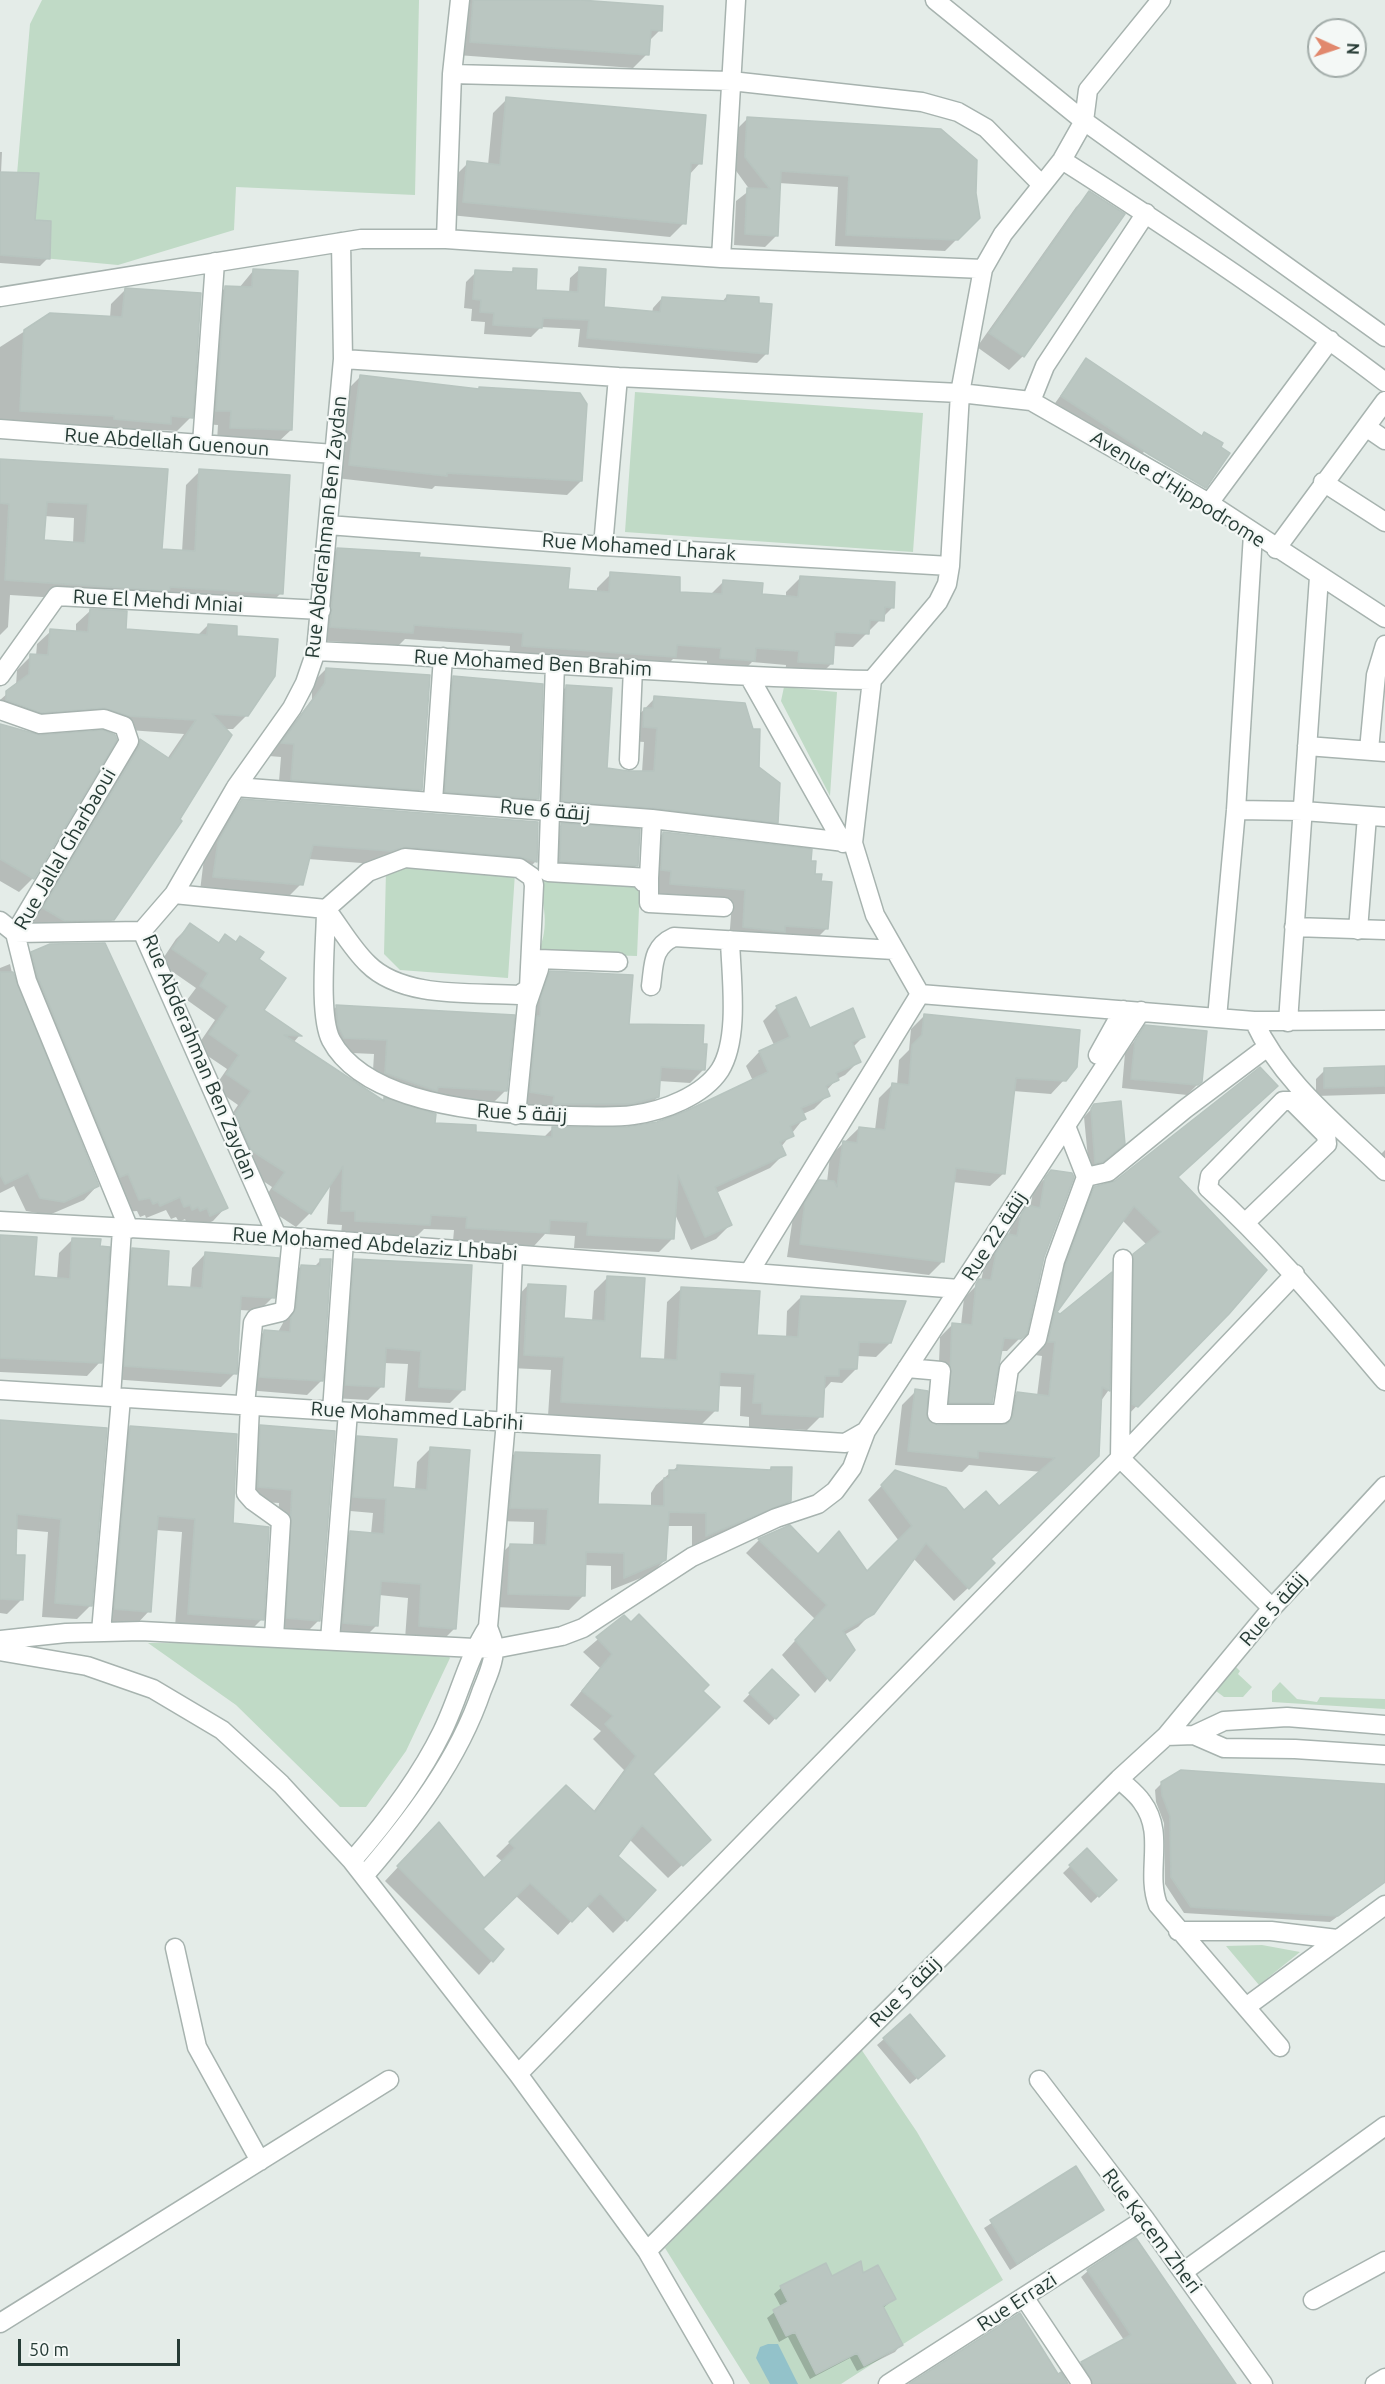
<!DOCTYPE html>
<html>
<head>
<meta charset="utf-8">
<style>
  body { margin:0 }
  #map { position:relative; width:1385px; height:2384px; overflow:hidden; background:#e4ece8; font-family:Ubuntu,sans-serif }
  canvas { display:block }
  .north { position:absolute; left:1307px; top:18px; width:60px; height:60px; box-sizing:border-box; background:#f4f8f6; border:2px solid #a2aca9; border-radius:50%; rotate:93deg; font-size:16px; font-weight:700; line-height:24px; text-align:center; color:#263b35 }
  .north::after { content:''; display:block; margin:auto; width:21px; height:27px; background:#e1886d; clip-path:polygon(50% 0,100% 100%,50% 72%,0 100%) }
  .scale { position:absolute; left:18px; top:2339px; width:162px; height:27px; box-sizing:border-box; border:3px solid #263b35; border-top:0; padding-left:8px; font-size:18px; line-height:21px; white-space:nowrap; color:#263b35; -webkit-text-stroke:4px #f4f8f6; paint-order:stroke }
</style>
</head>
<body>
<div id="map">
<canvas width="1385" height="2384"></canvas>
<div class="north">N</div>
<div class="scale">50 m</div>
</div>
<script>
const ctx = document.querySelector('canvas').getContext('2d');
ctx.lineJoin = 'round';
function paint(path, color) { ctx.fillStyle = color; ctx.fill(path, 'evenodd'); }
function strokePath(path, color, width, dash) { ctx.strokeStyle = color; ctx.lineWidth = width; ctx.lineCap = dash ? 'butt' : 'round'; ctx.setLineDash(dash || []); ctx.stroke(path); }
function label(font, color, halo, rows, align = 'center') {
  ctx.font = font + ' Ubuntu,Cairo,sans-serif'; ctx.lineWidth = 4.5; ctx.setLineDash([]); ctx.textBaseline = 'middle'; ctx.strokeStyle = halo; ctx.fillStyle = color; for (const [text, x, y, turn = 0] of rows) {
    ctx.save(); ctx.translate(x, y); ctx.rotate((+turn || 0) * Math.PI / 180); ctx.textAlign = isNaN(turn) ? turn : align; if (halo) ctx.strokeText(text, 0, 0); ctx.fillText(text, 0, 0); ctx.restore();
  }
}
const green = new Path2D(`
  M42 0H419L415 195 236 187 234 230 118 265 10 255 30 24Z
  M635 392 923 413 913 552 625 532Z
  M784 687 837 692 830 796 781 701Z
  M394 864 515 873 508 978 400 970 384 954 386 871Z
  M537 877 640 885 637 956 538 953C550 926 544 904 537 877Z
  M148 1643 440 1644 450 1658 406 1751 366 1807H340L236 1705Z
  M1230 1661 1240 1671 1238 1674 1252 1687 1243 1697H1224L1216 1691 1217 1680Z
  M1280 1682 1297 1699 1317 1702 1320 1697 1385 1699V1709L1272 1702V1691Z
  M1262 1945 1300 1952 1259 1985 1226 1946Z
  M861 2049 917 2132 1003 2280 841 2384H750L665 2248Z`);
const water = new Path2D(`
  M768 2344H778L798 2384H770L756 2358 760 2347Z`);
const shadow = new Path2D(`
  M468 0H559L660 30 648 42 647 54 633 68 457 55Z
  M507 99 700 163 689 175 684 223 670 237 450 215 454 177 468 163 488 165 493 113Z
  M748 118 974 193 979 217 945 251 835 246 838 187 779 183 777 235 765 247 734 245 736 201 750 190 734 168 736 130Z
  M0 152H2L1 173 34 222 48 258 40 266 0 263Z
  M1090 193 1123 214 1023 356 1009 370 977 347 1076 207Z
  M514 269 534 292 569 293 570 278 580 269 603 308 652 313 653 308 662 298 721 303 727 296 767 353 757 363 578 347 580 329 541 327 531 337 484 334 485 322 471 321 472 309 464 308 466 282 476 272 509 274Z
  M253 271 291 430 277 443 217 441 218 425 202 424 211 302 225 288H239Z
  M125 290 191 417 177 431 162 430 155 437 0 425V347L50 315 110 318 111 304Z
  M1086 360 1201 437 1221 444 1145 450 1143 453 1203 489 1196 497 1053 406Z
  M360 377 477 391 479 388 581 481 567 495 435 486 432 489 336 478 346 391Z
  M0 460 166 470 161 550 182 552 186 485 200 471 281 593 267 607 154 604 10 595 8 627 0 635ZM44 516 74 518 73 543 42 542Z
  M337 549 418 559 567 591 597 593V588L611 574 678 593 710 595 724 581 760 596 786 597V592L800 578 892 608 853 647 833 646 832 663 818 677 785 675 786 665 752 662 740 674 707 672V661L673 659 661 671 509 660 510 646 405 639 398 646 316 640 324 563Z
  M90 611 125 630 197 636 208 625 247 715 233 729H224L113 919 99 934H51L30 922 126 754 140 741 167 759 184 734 115 729 89 721 0 716V700L16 686 17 670 31 656H36L37 644 51 631 76 632V624Z
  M326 669 421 789 407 803 278 793 281 757 269 756 312 699V683Z
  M454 678 538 798 524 812 432 805 440 692Z
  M566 687 606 769 642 772 644 742 630 741 631 723 655 698 757 768 776 822 762 836 548 814 552 701Z
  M0 725 40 737 115 740 33 878 19 892 0 881Z
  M243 800 537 823 536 861 522 875 308 859 301 884 287 898 200 891 204 858 229 814Z
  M561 825 637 865 627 876 550 871 551 835Z
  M663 833 810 862 827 928 813 942 729 941 732 903 656 898 649 847Z
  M190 925 218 944 225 936 235 943 240 938 257 959 262 1010 299 1036 293 1043 382 1101 384 1099 433 1124 474 1134 543 1138 553 1128 627 1129 658 1123 686 1113 753 1081 746 1066 759 1052 774 1045 763 1021 777 1007 809 1030 864 1036 853 1047 859 1061 845 1075 837 1079 826 1091 828 1095 814 1109 803 1114 804 1118 781 1147 784 1154 770 1168 716 1193 730 1225 716 1239 691 1250 674 1212 673 1238 659 1252 574 1248 575 1236 545 1234 534 1246 453 1241 454 1230 424 1229 415 1238 341 1234 342 1225 327 1224 330 1183 310 1213 296 1227 261 1204 272 1187 238 1164 222 1129 238 1105 214 1088 227 1069 196 1048 215 1020 187 1000 196 988 160 963 176 939Z
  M32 953 226 1207 213 1221 197 1228 193 1221 187 1224 185 1219 179 1222 176 1217 171 1219 166 1210 146 1218 145 1215 140 1217 137 1211 126 1212 19 967Z
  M10 964 15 986 97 1186 84 1200 49 1215 26 1211 14 1186 0 1193V968Z
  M550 972 628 1026 703 1070 690 1083 659 1081 658 1097 643 1111 516 1106 536 986Z
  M337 1006 506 1090 492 1104 372 1087 374 1054 330 1052 323 1020Z
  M924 1016 1064 1080 1051 1094 1013 1091 1004 1173 990 1186 952 1182 943 1261 929 1275 787 1257 793 1217 806 1195 820 1181 827 1182 830 1156 859 1128 875 1130 879 1098 893 1084 897 1085 899 1060 909 1050 911 1029Z
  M1146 1026 1201 1081 1187 1095 1122 1088 1125 1053Z
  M1385 1068V1094L1316 1096V1079L1325 1070Z
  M1095 1105 1116 1150 1095 1168 1089 1169 1084 1117Z
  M1385 1150V1178L1372 1163Z
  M1051 1171 1043 1257 1025 1333 1007 1351H1000L991 1402 978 1415H937L940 1337 952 1325H961L964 1298 981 1281 984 1267 1007 1237 1015 1220 1030 1208 1033 1192Z
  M1177 1177 1227 1313 1123 1420 1120 1270 1147 1245 1122 1220 1055 1313 1060 1316 1110 1275 1108 1391 989 1559 980 1577 954 1601 913 1558 872 1613 858 1627 844 1635 853 1650 815 1693 782 1655 815 1619 746 1553 759 1540 867 1573 899 1541 868 1500 895 1472 964 1512 999 1508 1042 1472 969 1465 962 1472 895 1465 902 1405 916 1391 925 1419 937 1427 1001 1426 1003 1407 1017 1393 1037 1396 1042 1356 1035 1355 1052 1279 1081 1202 1095 1188Z
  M0 1236 32 1277 57 1279 59 1253 73 1239 100 1362 87 1376 0 1372Z
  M133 1250 165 1287 190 1289 192 1268 205 1254 273 1297 259 1311 239 1310 235 1373 221 1387 111 1379 119 1264Z
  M321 1260V1381L307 1395 246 1390 250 1345 264 1332H278L283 1323 287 1280 301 1266 314 1267Z
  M355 1260 464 1389 450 1403 405 1401 408 1364 384 1363 382 1386 368 1400 332 1398 341 1274Z
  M608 1277 639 1359 664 1360 667 1302 681 1289 756 1337 786 1338 787 1311 801 1297 890 1343 876 1357 857 1356 856 1369 842 1383 831 1382 824 1390 821 1416 807 1430 749 1427V1417L740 1416 741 1387 717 1386 716 1410 702 1424 548 1416 551 1370 511 1368 515 1299 528 1285 562 1320 592 1321 594 1291Z
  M0 1421 106 1429 91 1605 77 1619 42 1617 48 1532 15 1529 14 1556 21 1600 7 1614 0 1613Z
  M130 1427 231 1524 262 1619 248 1633 175 1627 182 1532 156 1530 149 1611 136 1625 101 1623 117 1441Z
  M261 1427 334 1433 319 1620 305 1634 273 1632 279 1503 244 1501 247 1441Z
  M358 1438 392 1488 415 1490 417 1462 431 1448 455 1628 441 1642 405 1639 408 1598 379 1595 377 1625 363 1639 329 1636 337 1546 350 1533 371 1534 373 1513 339 1510 344 1451Z
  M515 1453 596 1505 651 1507V1493L656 1485 678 1466 768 1471 771 1468 789 1501 775 1515 692 1549V1526H667L665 1560 651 1574 611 1590V1566L584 1565 583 1596 569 1610 494 1607 496 1559 510 1545 533 1546 534 1522 497 1521 501 1467Z
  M624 1617 651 1774 695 1853 668 1878 629 1839 616 1856 626 1920 613 1933 586 1905 558 1935 516 1896 481 1930 502 1949 479 1975 385 1881 426 1837 484 1880 503 1862 496 1856 566 1787 593 1812 624 1770 593 1739 601 1731 570 1705 600 1668 583 1652Z
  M772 1671 797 1695 769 1725 743 1701Z
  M1162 1783 1385 1785V1882L1330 1922 1184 1913 1165 1884 1164 1823 1156 1802 1155 1790Z
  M1087 1850 1115 1880 1091 1903 1063 1873Z
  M884 2039 936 2062 910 2084 877 2045Z
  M1076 2168 1102 2210 1010 2270 984 2228Z
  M825 2265 831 2278 862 2275 894 2299 883 2308 901 2345 895 2352 857 2371 850 2358 810 2379 788 2337 779 2342 767 2318 781 2307 774 2294 781 2288Z
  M1088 2271 1235 2384H1084L1075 2370 1082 2363 1124 2340 1081 2277Z`);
const building = new Path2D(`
  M473 0H580L663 6 662 31 651 30 649 55 470 42Z
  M506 97 706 115 702 164 691 163 686 224 463 202 467 161 500 165Z
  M747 117 941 129 977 160 976 193 980 218 958 240 846 235 849 176 781 171 778 236 745 234 747 188 770 189 745 157Z
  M0 172 39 173 35 220 51 221 50 259 0 255Z
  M1089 191 1125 214 1024 357 989 333Z
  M579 267 606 269 604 307 660 312 662 297 726 301 727 295 759 297V303L772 304 768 354 587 338 589 320 543 318 542 328 493 325 494 313 480 312 481 300 473 299 475 270 513 272V268L537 269 536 290 578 292Z
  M253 269 298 271 292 430 230 428 231 411H216L225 286 252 287Z
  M125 288 201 293 193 418 171 416V424L114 419V416L20 411 24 330 50 313 122 317Z
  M1086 358 1202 436 1204 432 1223 443 1221 447 1230 453 1206 488 1150 455 1061 396Z
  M360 375 479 389V387L580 393 587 404 582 481 447 473V476L349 465Z
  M0 459 168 469 162 549 195 551 199 469 290 475 283 594 170 587 169 591 5 580 9 504 0 503ZM47 502 88 504 85 543 44 540Z
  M337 548 420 553 419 557 570 568 568 589 609 592 610 572 680 577V592L722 594 723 580 763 583 762 594 798 597 800 576 895 582 894 608 885 607 884 621 870 620 869 634 835 632 833 664 798 662 799 651 756 648 755 661 720 658 721 648 677 645 676 657 522 646 523 633 414 625 413 633 330 627Z
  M90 609 127 611 126 629 207 635 208 624 237 626V636L278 639 275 676 248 716 212 714 232 735 180 819 182 821 114 920 65 921 43 908 139 747 140 739 170 759 196 720 129 716 104 708 41 713 6 700V691L29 674 30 654 48 655 50 629 88 632Z
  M326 668 430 675 422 790 291 780 294 744 281 743 325 683Z
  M453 676 543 684 539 799 445 792Z
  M566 685 612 688 607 768 628 771H654L657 728 643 727 644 708H653L654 696 745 703 753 729H760L759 767 780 783 778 823 653 808 562 801Z
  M0 724 40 735 103 730 115 735 117 740 34 879 0 859Z
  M242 799 538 822 537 862 520 857 406 847 391 851 313 845 303 885 213 877 218 842Z
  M561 823 640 829 638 866 560 861Z
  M663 832 812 849 811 861H816L815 874H822L821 881 832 882 828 929 785 926V932L743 927 745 890 670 884 671 871 661 870Z
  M190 923 219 943 225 934 236 942 240 936 264 952 259 959 286 978 264 1010 302 1036 284 1035 384 1101V1097L436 1114 435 1123 476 1125V1132L552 1137V1127H627L657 1122 686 1111 768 1072 759 1051 790 1037 776 1006 796 997 810 1028 853 1008 865 1037 852 1042 861 1062 836 1073 839 1080 826 1086 830 1096 801 1108 806 1119 790 1126 794 1136 780 1142 786 1155 715 1187 732 1225 705 1237 678 1175 674 1239 587 1235 588 1222 550 1220 549 1233 466 1228 467 1217 431 1215 430 1225 355 1221V1211H341L343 1166 311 1214 273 1189 285 1172 251 1150 235 1114 251 1091 226 1074 239 1055 209 1034 228 1006 200 986 208 973 172 949Z
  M105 943 228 1208 210 1216 207 1208 200 1211 198 1207 192 1210 190 1205 184 1207 180 1197 160 1206 158 1202 153 1204 150 1198 139 1200 128 1174 120 1177 38 977 31 952 50 944Z
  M550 971 633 975 629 1024 704 1025 703 1044H707L705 1070 661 1067 659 1097 631 1104H553L554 1096 530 1092 537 1016H540L541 997Z
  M0 972H13L99 1186 64 1202 40 1198 28 1173 5 1184 0 1174Z
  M336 1005 515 1015 507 1091 438 1087 437 1091 385 1073 387 1040 344 1038 338 1026Z
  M924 1014 1080 1030 1077 1067 1066 1081 1016 1078 1005 1174 956 1168 944 1262 800 1244 805 1202 819 1180 834 1181 837 1187 843 1141 857 1143 859 1127 885 1130 892 1083 909 1085 912 1045 922 1035Z
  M1145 1025 1207 1031 1202 1082 1198 1085 1131 1079 1135 1041Z
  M1385 1066V1086L1324 1088V1068Z
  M1260 1067 1278 1086 1178 1177 1267 1270 1229 1314 1138 1407 1132 1404 1133 1254 1161 1232 1134 1206 1057 1312 1060 1314 1112 1272 1110 1391 1102 1387 1099 1456 991 1559 995 1563 969 1589 926 1543 874 1614 843 1631 855 1650 830 1681 795 1640 827 1605 758 1539 790 1525 818 1554 839 1531 867 1571 912 1526 881 1485 895 1470 946 1488 964 1510 986 1491 999 1506 1055 1458 978 1451V1458L908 1451 915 1389 928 1391 927 1418 937 1425 1007 1424 1013 1416 1017 1392 1049 1396 1055 1342H1048L1066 1264 1094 1187 1115 1181Z
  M1121 1101 1125 1144 1103 1162 1095 1163 1091 1109 1094 1104Z
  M1051 1170 1072 1173 1074 1177 1044 1257 1027 1334 1021 1339 1004 1338 992 1403H949L952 1323 972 1325 976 1284 979 1279 991 1280 996 1253 1008 1234 1017 1236 1021 1215 1027 1205 1040 1208 1045 1178Z
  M0 1235 37 1237 34 1276 70 1279 72 1238 101 1239 100 1246 110 1247 102 1363 0 1358Z
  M132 1248 169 1251 167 1286 202 1288 205 1252 279 1258 275 1298 241 1296 237 1374 124 1366Z
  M320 1259H331L323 1381 259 1377 264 1330 290 1332 291 1317 296 1308 301 1265 320 1266Z
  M354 1259 472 1265 465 1390 419 1387 421 1351 386 1348 384 1387 345 1385Z
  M607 1276 645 1278 640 1358 677 1360 681 1287 760 1291 757 1335 798 1337 801 1296 906 1301 891 1343 859 1342 857 1369H839V1376H825L823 1417 762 1414V1403H753L755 1374 720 1372 718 1411 561 1402 564 1357 524 1355 528 1284 566 1286 564 1318 605 1321Z
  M0 1420 107 1428 92 1606 55 1603 61 1519 17 1514 16 1555H25L23 1600 0 1599Z
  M260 1425 335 1431 320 1621 286 1618 292 1490 258 1487Z
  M130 1426 237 1434 233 1523 269 1527 264 1620 188 1614 195 1519 158 1516 151 1612 114 1609Z
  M357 1436 397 1439 393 1487 427 1490 430 1447 470 1450 456 1629 419 1626 421 1584 381 1581 378 1626 343 1623 350 1531 384 1534 386 1499 353 1497Z
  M515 1452 600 1455 598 1504 664 1506V1478H669V1470H677V1465L771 1470V1467H792L791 1501 706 1536V1513L669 1512 666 1560 624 1578V1553L586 1552 585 1596 508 1594 510 1544 546 1545 548 1509 510 1508Z
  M639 1614 709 1685 703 1691 720 1707 653 1774 711 1840 683 1866 642 1825 618 1856 656 1890 627 1921 600 1893 572 1922 530 1883 483 1929 504 1949 493 1962 397 1866 439 1822 484 1878 515 1848 509 1842 566 1785 595 1812 636 1756 605 1724 613 1716 582 1691 612 1654 596 1637 624 1615 631 1622Z
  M772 1669 799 1695 776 1719 749 1693Z
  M1181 1770 1385 1784V1882L1338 1916 1191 1907 1171 1877 1170 1816 1162 1795 1161 1782Z
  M1087 1848 1117 1880 1099 1897 1069 1865Z
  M910 2014 945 2056 918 2079 883 2038Z
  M1076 2166 1104 2210 1017 2264 990 2220Z
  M1136 2238 1236 2384H1093L1081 2362 1131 2335 1087 2270Z
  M861 2261 863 2273 878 2265 896 2299 883 2306 903 2345 864 2366 857 2353 816 2374 795 2332 786 2336 773 2310 788 2302 780 2286 826 2263 832 2276Z
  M1020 2313 1058 2374 1061 2372 1068 2384H909Z`);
const minor = new Path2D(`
  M935 0 1084 121 1385 337
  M452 74 731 81 922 102 958 112 986 128 1042 185
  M1062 160C1172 230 1281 303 1385 382
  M446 239 452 74 460 0
  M721 258 736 0
  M0 297 361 239H446L721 258 983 269
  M343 359 618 377 960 393 1031 401 1209 503 1385 618
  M1031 401 1045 366 1146 213
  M1366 427 1385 440
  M0 429 334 454
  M202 444 215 262
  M1323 482 1385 522
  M1209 503 1330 340
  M328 525 603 546 950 566
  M603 546 618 377
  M1276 549 1385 401
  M316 651C502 659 687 676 872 680
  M555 664 548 872 649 878V903L724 907
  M0 676 57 596 321 610
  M750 678 843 843
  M0 710 40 724 104 719 124 726 129 741 15 933 27 981 129 1229
  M1307 746 1385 752
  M1369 750 1376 675 1385 645
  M629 760 633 668
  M236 787 652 819 853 843
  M433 801 443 657
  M1236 810 1303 811 1385 817
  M405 858 519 868 532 877 534 885 529 988 519 995C473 992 403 999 368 964 352 949 340 927 326 909L368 872Z
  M643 882 649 878 652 819
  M174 894 326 909C326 941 318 1014 331 1040 367 1108 503 1115 570 1116 590 1116 613 1118 633 1115 663 1111 703 1096 720 1070 740 1038 731 976 730 940
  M0 921 15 933 142 931
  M1294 927 1385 930
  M1358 930 1367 816
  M142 931 174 894 236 787 292 708 305 683 316 651 343 359 341 242
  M142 931 277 1236
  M651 986C654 964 652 947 674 937L894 950
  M920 994 875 915 853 843 872 680 938 602 947 584 950 566 960 393 983 269 1003 234 1062 160 1084 121 1088 90 1161 0
  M920 994 1254 1021 1385 1020
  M1217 1018 1236 810 1253 534
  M1254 1021C1282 1082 1338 1125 1385 1171
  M1288 1022 1319 577
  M1098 1055 1123 1010
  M516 1115 527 1004 539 969 538 959 618 962
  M1086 1177 1108 1172 1185 1109 1266 1048
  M0 1221 277 1236 959 1289
  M1246 1222 1327 1144 1326 1135 1292 1101H1283L1210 1176 1208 1188C1273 1247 1328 1314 1385 1381
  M1123 1259 1120 1458 1272 1608
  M750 1271 920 994
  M907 1368 941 1371 937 1414H1002L1009 1369 1037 1339 1055 1261 1086 1177 1066 1126
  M0 1390 845 1443 866 1431 1141 1011
  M111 1397 122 1229
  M245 1405 253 1323 256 1318 281 1312 285 1307 292 1237
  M250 1406 246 1493 253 1501 281 1521 274 1637
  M332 1411 344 1241
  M488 1627 506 1421 513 1254
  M101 1632 121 1398
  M0 1640 66 1633 141 1631 494 1649 562 1636 583 1628 692 1557 776 1518 818 1504 835 1491 852 1468 866 1431
  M330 1640 348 1412
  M0 1651 87 1666 153 1689 222 1730 281 1784 352 1861 518 2074 647 2251 724 2384
  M1194 1735 1224 1748 1295 1749 1385 1755
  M1166 1736 1272 1608 1385 1486
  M1119 1779C1126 1786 1136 1793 1142 1802 1166 1834 1145 1871 1158 1905L1280 2047
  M352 1861C385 1823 419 1779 442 1732 459 1698 467 1659 488 1627 490 1634 495 1643 494 1649 494 1662 487 1678 482 1690 458 1761 412 1820 364 1876
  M1178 1931H1271L1337 1939
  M175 1948 197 2047 260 2161
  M1246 2007 1385 1905
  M518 2074 1120 1458 1295 1274
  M1039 2080 1145 2219 1263 2384
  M647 2251 1119 1779 1166 1736 1194 1735 1224 1721 1287 1717 1385 1725
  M1183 2272 1385 2126
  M1024 2297 1082 2384
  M1313 2300 1385 2261
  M0 2323 389 2080
  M888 2384 1145 2219
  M1375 2384 1385 2378`);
const streetNames = [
  ["Rue Abdellah Guenoun",167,442,4],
  ["Avenue d'Hippodrome",1178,489,32],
  ["Rue Abderahman Ben Zaydan",326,527,-84],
  ["Rue Mohamed Lharak",639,547,4],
  ["Rue El Mehdi Mniai",158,601,3],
  ["Rue Mohamed Ben Brahim",533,663,3],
  ["Rue 6 زنقة",545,810,5],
  ["Rue Jallal Gharbaoui",65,849,-60],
  ["Rue Abderahman Ben Zaydan",200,1057,67],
  ["Rue 5 زنقة",522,1113,3],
  ["Rue 22 زنقة",994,1236,-57],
  ["Rue Mohamed Abdelaziz Lhbabi",375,1244,4],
  ["Rue Mohammed Labrihi",417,1416,4],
  ["Rue 5 زنقة",1273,1609,-49],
  ["Rue 5 زنقة",905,1992,-45],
  ["Rue Kacem Zheri",1152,2231,53],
  ["Rue Errazi",1017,2302,-33]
];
paint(green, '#c0dac6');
paint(water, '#93c2ca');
paint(shadow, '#0003');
paint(building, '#bac6c1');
strokePath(building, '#b7c4bf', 1.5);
strokePath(minor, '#a7b3af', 21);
strokePath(minor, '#fff', 18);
label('20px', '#263b35', '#f4f8f6', streetNames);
</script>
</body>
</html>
